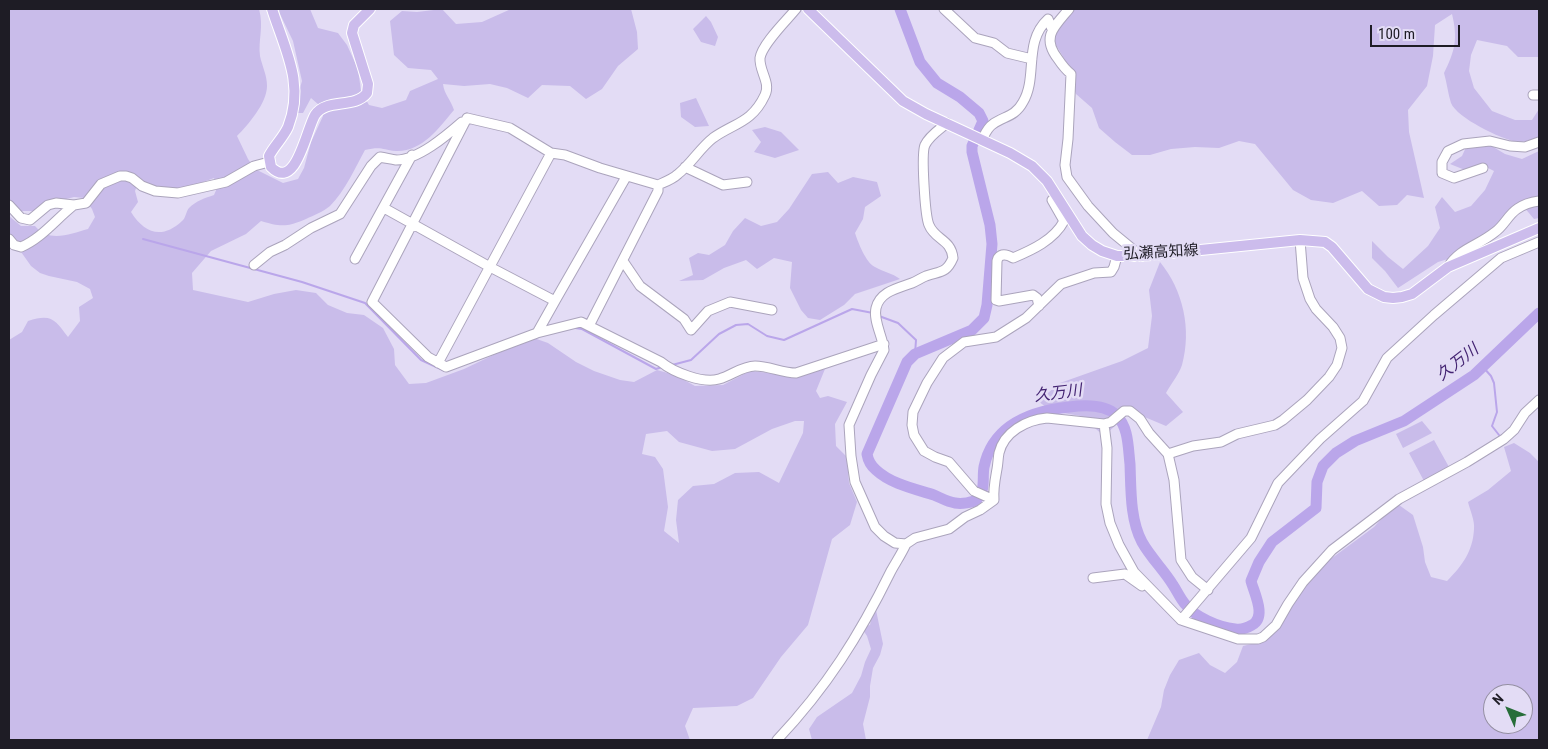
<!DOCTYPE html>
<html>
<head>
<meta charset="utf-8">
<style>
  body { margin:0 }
  #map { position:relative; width:1548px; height:749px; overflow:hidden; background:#e3dcf5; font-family:"Roboto Condensed",sans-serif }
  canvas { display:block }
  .frame { position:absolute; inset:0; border:10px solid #1e1c25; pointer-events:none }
  .north { position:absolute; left:1483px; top:684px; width:50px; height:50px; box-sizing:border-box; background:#e3dcf5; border:1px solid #948fa2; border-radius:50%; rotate:314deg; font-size:14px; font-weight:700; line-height:20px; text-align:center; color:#1e1c25 }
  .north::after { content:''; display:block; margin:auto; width:18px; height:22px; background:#276d39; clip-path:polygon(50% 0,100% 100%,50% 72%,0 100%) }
  .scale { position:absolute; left:1370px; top:25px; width:90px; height:22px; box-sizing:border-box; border:2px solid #1e1c25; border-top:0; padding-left:6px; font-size:15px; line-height:18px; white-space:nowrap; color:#1e1c25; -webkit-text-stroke:4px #e3dcf5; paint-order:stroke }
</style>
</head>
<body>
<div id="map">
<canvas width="1548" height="749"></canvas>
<div class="frame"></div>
<div class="north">N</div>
<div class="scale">100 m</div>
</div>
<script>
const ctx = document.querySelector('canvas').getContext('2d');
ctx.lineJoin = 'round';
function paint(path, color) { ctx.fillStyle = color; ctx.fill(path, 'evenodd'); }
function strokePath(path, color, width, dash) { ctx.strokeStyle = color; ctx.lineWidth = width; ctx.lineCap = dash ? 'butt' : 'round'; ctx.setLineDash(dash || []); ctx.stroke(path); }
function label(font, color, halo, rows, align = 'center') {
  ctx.font = font + ' "Roboto Condensed","Noto Sans JP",sans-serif'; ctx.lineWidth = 5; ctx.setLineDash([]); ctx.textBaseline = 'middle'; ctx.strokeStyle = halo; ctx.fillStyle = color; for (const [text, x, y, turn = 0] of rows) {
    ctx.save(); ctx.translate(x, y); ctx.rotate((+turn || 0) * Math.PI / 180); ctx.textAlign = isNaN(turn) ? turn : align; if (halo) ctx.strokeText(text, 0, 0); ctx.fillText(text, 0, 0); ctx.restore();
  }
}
const green = new Path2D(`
  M9 9H259C264 27 258 40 260 56 262 66 267 75 267 86 267 103 248 125 237 136L248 159 255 169 283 183 298 179 304 168 311 142 323 116 319 105 311 98 303 113H293L302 81 293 41 280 14 279 9H310L318 28 338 33 347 45 358 69 361 91 369 105 382 108 406 100 410 91 438 79 431 70 408 68 394 55 390 21 402 11 417 12 442 9 456 24 482 22 511 9H631L637 32 638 49 618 66 602 89 586 99 570 86 542 85 528 98 507 88 490 84 464 86 443 84C444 94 451 100 454 110 439 128 422 152 396 151 382 150 382 146 365 150 355 168 345 191 330 206 323 212 314 215 306 219 288 227 280 227 261 221L246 234 211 251 192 273 193 290 248 302 274 294 296 290 316 293 328 305 347 313 364 315 383 328 394 349 395 365 409 384 426 383 464 369 531 337 548 343 576 362 594 371 620 380 634 382 657 370 675 375 695 386 723 385 750 371 798 376 825 369 816 391 820 398 828 396 847 402 835 424 836 446 847 457 849 483 857 502 850 525 832 539 808 625 781 657 753 698 737 706 693 708 685 726 690 740H9V340L22 332 28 321C52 313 55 320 68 337L80 321 79 307 93 298 90 289 77 282 49 276 40 273 31 266 9 235V216L21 226H35C49 243 70 234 88 229L95 217 92 209 84 198 74 197 54 202 36 211H15L9 204ZM214 178 217 188 214 195C205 198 196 201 189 208 186 211 186 218 182 221 162 240 144 233 131 212L138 202 135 191 139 180 158 187 179 191ZM795 421H804L803 433 779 483 759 472 735 473 714 484 693 486 678 500 676 520 679 543 664 531 668 507 663 469 655 457 642 454 646 434 667 431 679 442 712 451 735 449 772 429Z
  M1067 9H1539V57H1518L1507 46 1477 40 1471 55 1469 71 1474 88 1492 111 1515 120H1532L1539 109V137C1533 139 1523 143 1517 142 1501 139 1457 118 1451 103 1448 94 1447 83 1444 73 1455 51 1458 39 1452 14L1435 25 1433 56 1427 86 1408 110 1409 132 1424 198 1407 195 1397 205 1379 206 1362 191 1333 203 1311 200 1293 190 1255 144 1239 141 1219 148 1195 147 1171 149 1150 155H1132L1115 142 1099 128 1092 108 1076 94 1070 80 1065 60 1053 40Z
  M706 16 711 22 718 37 715 46 701 42 693 29Z
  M696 98 709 126 695 127 681 117 680 103Z
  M765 127 781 132 799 150 775 158 754 152 761 142 752 130Z
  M1468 143 1490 145 1505 154 1522 159 1539 151V218L1534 219 1523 206 1495 230 1458 256 1438 262 1398 288 1385 271 1372 258V241L1388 257 1403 269 1428 246 1440 228 1435 207 1442 197 1455 212 1471 206 1485 190 1494 171 1482 165 1465 170 1450 164 1462 156Z
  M828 172 838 183 853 177 877 182 881 196 865 207 863 219 855 233C858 242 866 263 875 267 884 272 892 273 900 279L855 294 844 305 820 320 808 318 801 310 790 288 792 262 774 258 757 269 746 260 724 268 703 280 679 281 693 275 689 258 698 253 709 255 725 245 733 231 745 218 761 226 777 222 789 209 812 174Z
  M1160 262C1183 290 1192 329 1182 365 1179 374 1171 384 1166 393L1183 412 1166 426 1147 418 1130 412 1104 436 1081 416 1051 411 1038 401 1060 383 1122 361 1148 348 1152 316 1149 290Z
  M1422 421 1432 433 1403 448 1396 434Z
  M1434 440 1449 467 1424 481 1409 453Z
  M1514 443 1530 453 1539 462V740H1147L1161 707 1164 690 1170 675 1179 660 1199 653 1210 665 1225 673 1237 662 1243 646 1259 642 1324 564 1374 527 1386 514 1399 505 1413 515 1423 547 1425 562 1431 577 1447 581C1462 566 1473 551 1474 529 1475 521 1470 510 1468 502L1488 490 1511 471 1504 447ZM1493 694H1523V724H1493Z
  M876 610 883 644 880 655 873 668 870 686V697L863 724 866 740H812L809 729 817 717 852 693 861 676 865 662 871 649 867 636 861 627 870 625 872 614Z`);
const stream = new Path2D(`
  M143 239 302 282 365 303 421 360 445 371H448
  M879 316 898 323 916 340 915 354
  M575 328 582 329 656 369 662 367
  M672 365 691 360 719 334 736 325 748 324 767 336 784 340 852 309 873 313
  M1483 367 1491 376 1494 383 1497 412 1492 426 1499 435`);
const river = new Path2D(`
  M900 9 920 62 937 83 960 97 979 113 983 121 972 146V152L990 225 992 244 987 305 984 318 972 330 915 354 907 362 867 454C868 460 870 465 876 470 891 484 915 489 934 495 941 498 948 502 955 503 961 504 973 503 977 499 986 490 982 478 984 467 993 424 1031 411 1069 407 1084 405 1105 404 1116 415 1129 427 1128 448 1130 464 1131 489 1130 520 1142 542 1151 558 1164 570 1173 585 1177 591 1180 598 1185 604 1195 617 1218 627 1235 629 1241 630 1247 628 1252 625 1267 617 1254 593 1251 581L1259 562 1272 542 1316 508 1317 482 1323 466 1336 453 1355 441 1404 421 1474 375 1539 313`);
const minor = new Path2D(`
  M944 9 975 38 994 43 1007 53 1032 59
  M1069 9C1054 27 1041 37 1058 59 1062 65 1066 70 1071 74L1068 139 1065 165 1067 177 1088 206 1113 233 1141 256
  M1533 95H1539
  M467 118 372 302 428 357 446 367 537 333 581 322 661 362C673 372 703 384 719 379 731 376 742 366 755 366 769 366 782 373 796 373L884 344
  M467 118 510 128 551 153 565 155 600 168 658 185C665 182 673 179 678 174 691 164 700 148 713 138 734 123 752 123 765 95 771 83 759 71 760 58 762 44 787 20 796 9
  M982 140C985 134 987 128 993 124 1004 116 1015 117 1023 102 1038 77 1023 42 1048 19L1052 29
  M685 167 723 185 747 182
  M1483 168 1454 178 1442 173V162L1448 151 1463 144 1490 141 1510 146 1525 147 1539 142
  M9 205 21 218 30 220 48 205 56 203 74 205 86 203 101 184 120 176H126L132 178 142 186 155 191 178 193 226 182 254 166 269 162
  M384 208 490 267 555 301 626 177
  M9 239 14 245 21 247C42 238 56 219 74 205
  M355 259 412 155
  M623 261 640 286 684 319 691 330 708 311 730 302 772 310
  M254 265 270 252 285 245 311 228 340 214 371 166 380 157C385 158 391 159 396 160 418 160 446 136 462 122
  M1448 267C1460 248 1478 246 1495 232 1504 226 1508 215 1517 209 1524 204 1531 202 1539 201
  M1039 306 1037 298 1033 295 999 301 996 300 997 261 998 258C1002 253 1008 255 1013 258 1032 250 1054 240 1064 221L1052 200 1057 197
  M589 326 658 191V185
  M537 333 555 301
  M438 363 551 153
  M1104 424 1107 448 1106 504 1110 523 1119 545 1134 572 1181 620 1238 639H1258L1263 637 1276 625 1288 604 1303 582 1332 550 1399 499 1467 462 1504 439 1514 430 1525 413 1539 400
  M1168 454 1193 446 1221 442 1237 434 1275 425 1283 420 1307 400 1329 377 1337 365 1342 348 1340 338 1333 327 1316 309 1310 299 1303 278 1300 240
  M994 500 974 491 949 462 935 457 924 451 914 435 912 425 913 412 927 383 943 358 964 342 996 337 1026 318 1061 284 1094 273 1111 272 1114 267 1117 256
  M906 544 895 543 884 536 875 527 855 482 851 456 849 425 871 375 884 350C883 337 873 321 876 308 880 291 899 288 912 283 917 281 921 278 926 276 940 271 946 274 953 258 951 239 935 240 929 225 925 216 921 153 925 145 929 136 940 129 947 123
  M1093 578 1125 574 1142 586
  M1181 620 1251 538 1278 483 1320 439 1363 401 1387 358 1434 315 1501 258 1539 242
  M777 740C827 687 859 636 891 571 896 562 902 553 906 544L915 538 949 529 965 517 980 510 994 500C993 489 995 480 997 469 998 464 998 458 999 453 1004 432 1026 420 1047 418L1104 424 1111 422 1124 411H1130L1140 419 1149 433 1168 454 1174 480 1181 560 1192 577 1208 590`);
const major = new Path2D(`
  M272 9C285 50 305 84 288 127 283 138 274 146 269 156L271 167C296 192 306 130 315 115 326 98 355 109 367 93L368 84 352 33 354 25 370 9
  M808 9 903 101 926 114 1010 153 1032 166 1047 181 1082 236 1092 245 1102 251 1117 256H1141L1300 240 1325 242 1332 247 1368 289 1384 297 1393 298 1402 297 1412 294 1448 267 1539 228`);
const streetNames = [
  ["弘瀬高知線",1161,253,-3]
];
const waterNames = [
  ["久万川",1458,363,-38],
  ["久万川",1058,394,-7]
];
paint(green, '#c9bcea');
strokePath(stream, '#baa6ea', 2);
strokePath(river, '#baa6ea', 11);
strokePath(minor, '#aba4bc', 11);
strokePath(major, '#fff', 12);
strokePath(minor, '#fff', 9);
strokePath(major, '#ccbcec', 10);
label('15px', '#1e1c25', '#e3dcf5', streetNames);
label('italic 16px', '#442472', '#e3dcf5', waterNames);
</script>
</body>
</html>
